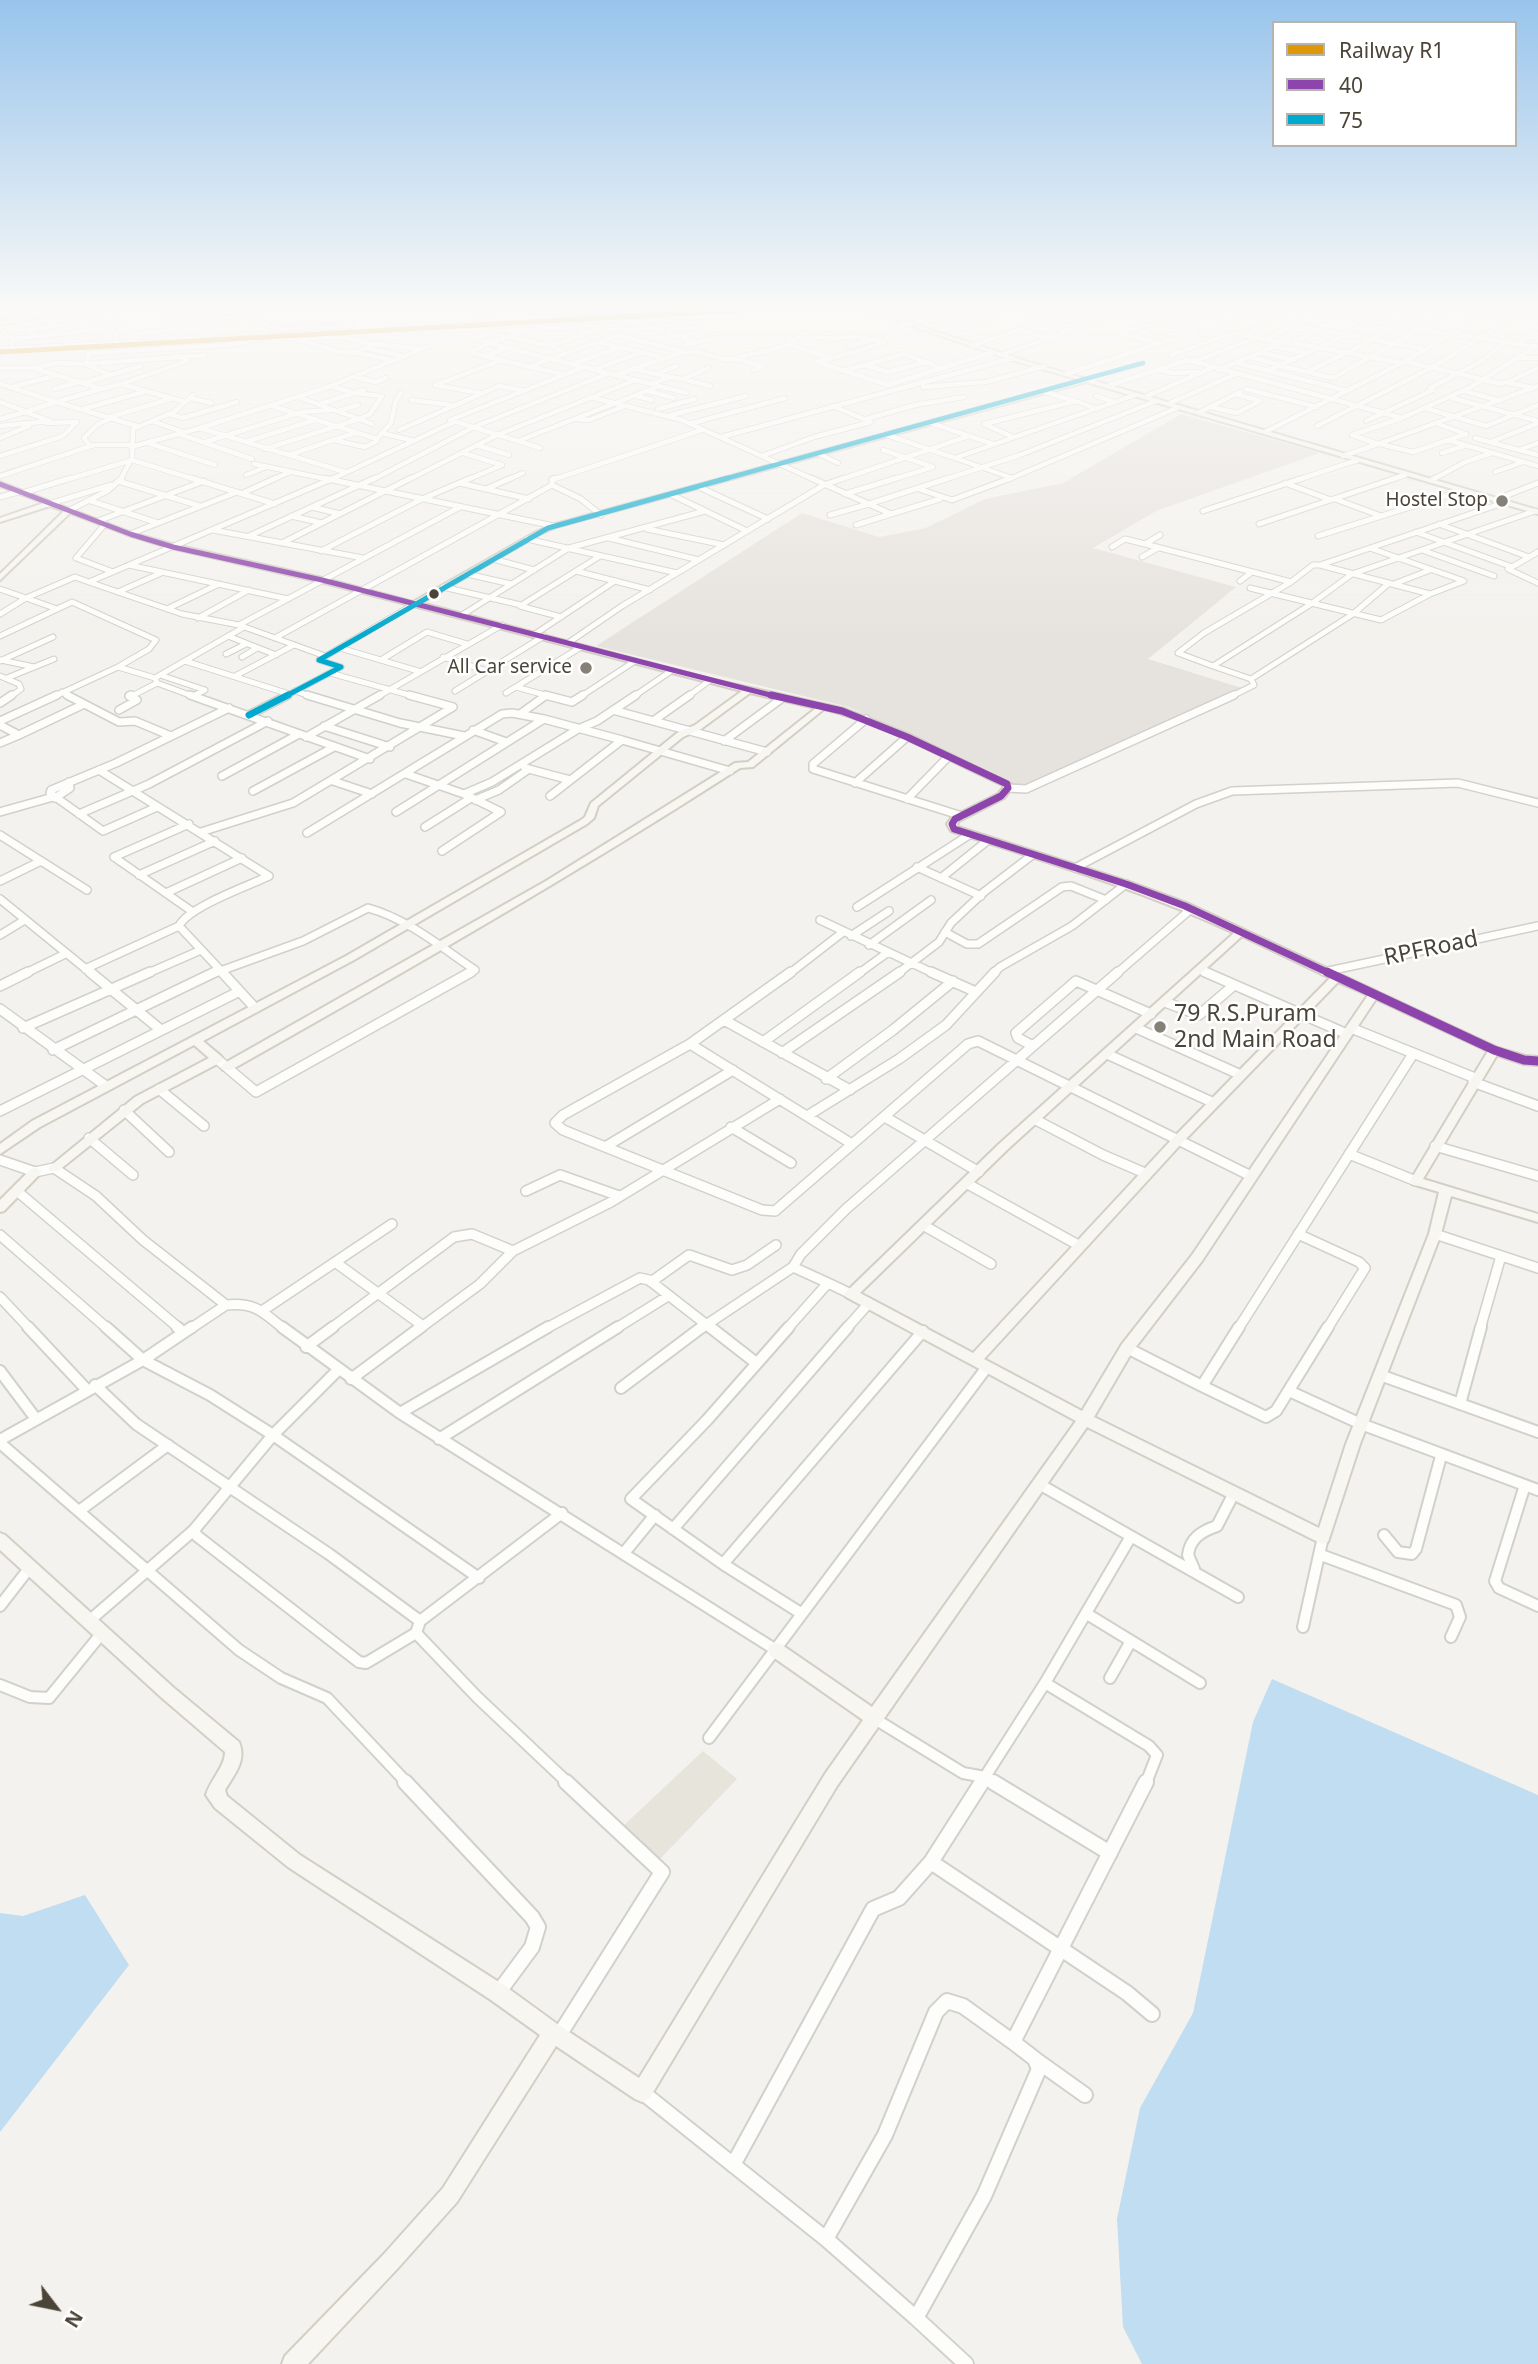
<!DOCTYPE html>
<html>
<head>
<meta charset="utf-8">
<style>
  body { margin:0 }
  #map { position:relative; width:1538px; height:2364px; overflow:hidden; background:#f4f2ee; font-family:"Noto Sans",sans-serif }
  canvas { display:block }
  .legend { position:absolute; left:1272px; top:21px; width:245px; height:126px; box-sizing:border-box; background:#fff; border:2px solid #b7b4b0; margin:0; padding:9px 12px; list-style:none; font-size:21px; color:#4b4439 }
  .legend li { display:flex; align-items:center; gap:14px; height:35px }
  .legend b { width:35px; border:2px solid #b7b4b0 }
  .north { position:absolute; left:21px; top:2273px; width:70px; height:70px; -webkit-text-stroke:5px #fff; paint-order:stroke; rotate:122deg; font-size:19px; font-weight:700; line-height:28px; text-align:center; color:#4b4439 }
  .north::after { content:''; display:block; margin:auto; width:24px; height:32px; background:#4b4439; clip-path:polygon(50% 0,100% 100%,50% 72%,0 100%) }
</style>
</head>
<body>
<div id="map">
<canvas width="1538" height="2364"></canvas>
<ul class="legend">
<li><b style="height:9px;background:#dd9709"></b>Railway R1</li>
<li><b style="height:9px;background:#8e44ad"></b>40</li>
<li><b style="height:9px;background:#00a9ce"></b>75</li>
</ul>
<div class="north">N</div>
</div>
<script>
const ctx = document.querySelector('canvas').getContext('2d');
ctx.lineJoin = 'round';
function paint(path, color) { ctx.fillStyle = color; ctx.fill(path, 'evenodd'); }
function strokePath(path, color, width, dash) { ctx.strokeStyle = color; ctx.lineWidth = width; ctx.lineCap = dash ? 'butt' : 'round'; ctx.setLineDash(dash || []); ctx.stroke(path); }
function label(font, color, halo, rows, align = 'center') {
  ctx.font = font + ' "Noto Sans",sans-serif'; ctx.lineWidth = 5; ctx.setLineDash([]); ctx.textBaseline = 'middle'; ctx.strokeStyle = halo; ctx.fillStyle = color; for (const [text, x, y, turn = 0] of rows) {
    ctx.save(); ctx.translate(x, y); ctx.rotate((+turn || 0) * Math.PI / 180); ctx.textAlign = isNaN(turn) ? turn : align; if (halo) ctx.strokeText(text, 0, 0); ctx.fillText(text, 0, 0); ctx.restore();
  }
}
const residential = new Path2D(`
  M703 1751 737 1779 658 1861 623 1826Z`);
const industrial = new Path2D(`
  M1181 414 1320 453 1156 511 1093 548 1236 587 1148 659 1245 689 1027 792 849 707 596 646 802 513 879 537 926 528 985 499 1063 483Z`);
const water = new Path2D(`
  M1272 1679 1538 1795V2364H1142L1123 2327 1117 2219 1140 2108 1193 2013 1253 1722Z
  M85 1895 129 1965 0 2132V1913L23 1916Z`);
const streetFar5 = new Path2D(`
  M80 310 116 332 115 343
  M233 310 277 329 351 326
  M235 310 195 321 209 327 253 318
  M456 310 498 323
  M1013 310 1046 318
  M1219 310 1296 324 1265 340
  M1298 310 1538 347
  M1465 310 1513 317
  M1071 311 1103 319
  M1522 312 1538 314
  M58 313 78 326H90
  M963 313 994 321
  M0 315 24 310
  M951 316 981 325
  M1056 316 1086 325
  M1339 316 1352 310
  M928 318 967 329
  M893 319 959 314 972 310
  M15 320 33 333
  M1145 320 1173 310
  M1039 322 1069 331
  M1192 323 1226 312
  M1168 324 1211 310
  M609 325 624 324
  M656 326 700 322
  M0 328 13 339 12 344
  M172 328 195 321
  M529 329 609 325 550 346
  M529 329 489 343 474 338 496 331Z
  M1018 329 1048 338
  M1132 329 1146 332 1133 337 1120 333Z
  M29 330 72 323
  M629 330 654 327 695 343
  M1321 330 1424 349
  M138 333 173 330 161 319 204 310
  M1458 333 1478 312
  M1206 334 1259 310
  M1243 335 1293 310
  M682 336 701 332
  M510 337 555 347
  M817 337 837 339 850 336 883 341
  M1133 337 1159 343
  M303 338H345L374 344
  M13 339 110 328
  M136 342H152
  M1294 342 1321 330 1296 324
  M489 343 508 348
  M1294 343 1402 363
  M1519 343 1538 326
  M788 344 806 333
  M685 345 714 338
  M850 346 868 341
  M972 346 1074 310
  M1275 347 1308 353
  M366 348 403 356
  M0 349 136 342 137 331 105 310
  M1262 353 1294 360
  M1001 355 1121 313 1107 310
  M1171 355 1233 333 1282 343 1218 370
  M180 356 187 361 121 384 185 402
  M484 356 470 352 488 344
  M661 357 598 342 616 335 681 351
  M1250 357 1280 365
  M734 358 763 367 754 370
  M831 358 817 362 888 385 993 352
  M1520 358H1538
  M549 359 530 367 562 374
  M391 360 355 352 377 344 420 349
  M1404 361 1501 384 1505 382 1533 388
  M87 362 88 354 92 353 228 345 270 337 295 339 340 352 355 353
  M1193 362 1256 338
  M1238 363 1348 391
  M572 364 618 348
  M864 365 888 372 926 362
  M1281 366 1333 378 1448 313
  M38 367 58 363 85 364
  M530 367 484 356 508 348 550 359
  M584 367 550 359 598 342
  M584 367 659 386 518 441 450 420Z
  M0 368H33L83 383
  M634 369 670 377 651 384
  M593 370 639 353
  M1159 370 1172 373 1197 372
  M1269 370 1325 345 1391 310
  M843 371 904 354 944 369
  M1306 372 1347 353 1424 310
  M659 373 676 366
  M1066 374 1197 331 1121 313
  M110 375 85 364 205 355
  M616 375 683 352H698L727 360 790 345 832 358 884 343 893 328 910 324
  M355 377 376 382 386 378
  M670 377 682 379 709 368
  M682 379 710 386
  M1091 379 1143 363
  M1508 382 1538 368
  M0 384 56 402
  M121 384 101 389 83 383 141 366
  M1110 385 1188 360 1402 418 1352 435 1378 444 1343 456
  M659 386 686 393
  M12 387 58 375
  M923 387 986 382 1045 366
  M54 389 79 382
  M101 389 56 402 137 426
  M1246 389 1317 407
  M648 391 674 398
  M1464 391 1501 401
  M1045 392 1075 401
  M480 393 435 385 502 360
  M637 396 652 400
  M1096 396 1114 402
  M1147 396 1212 368
  M590 397 682 420 815 480
  M190 398 211 403
  M1452 398 1538 421
  M411 400 451 405
  M0 402 25 411
  M1170 403 1236 374
  M320 404 354 393 330 386
  M269 405 377 439V441L365 447 333 440 356 433
  M1211 407 1237 413 1260 401 1235 394
  M83 409 147 391
  M658 409 695 399
  M1428 409 1486 426 1538 405
  M338 411 358 405
  M25 412 56 402
  M1200 412 1240 392
  M168 414 183 418 237 402
  M671 415 746 396
  M110 417 170 399
  M1402 418 1471 387 1536 346
  M0 419 25 412 50 421 0 426
  M359 419 370 414 382 396 354 393 364 390
  M359 419 372 424
  M577 419 589 420 625 406
  M866 419 915 405 964 397
  M152 421 183 432
  M1366 421 1433 390 1430 388 1480 362 1507 341
  M931 423 993 444
  M689 424 785 398
  M1438 424 1466 434
  M1317 426 1433 367 1525 310
  M200 428 328 387 427 347
  M399 430 499 386 521 390
  M1265 432 1402 363 1455 332
  M381 433 411 440
  M179 434 252 459
  M887 435 955 458
  M721 437 1013 358
  M1013 437 984 424 1076 401 1097 409
  M0 438 29 426
  M1475 438 1538 455
  M377 439 391 423 396 400 401 393
  M1448 440 1538 466
  M518 441 540 448
  M205 442 302 412 332 410
  M245 442 315 420
  M1491 442 1538 423
  M148 443 215 465
  M1378 444 1538 386
  M1380 444 1413 452 1466 434
  M477 445 509 455
  M90 446 84 438 98 424 110 419
  M131 447 200 428 345 472
  M265 449 359 419 298 397
  M883 450 933 467 891 480
  M1519 450 1538 443
  M463 453 502 465
  M1442 453 1464 446
  M819 454 838 463
  M289 455 333 440
  M0 456 63 436 77 422 47 423
  M762 456 814 437 871 422 833 406
  M254 464 331 480
  M1495 472 1523 462
  M246 475 266 467
  M0 476 94 445H131
  M1012 478 955 458 1135 395
  M66 480 132 460 197 480
  M120 480 132 458 133 429 174 412 193 395
  M272 480 290 472
  M330 480 454 422
  M372 480 474 427 607 374
  M408 480 497 435 633 381
  M467 480 502 465
  M507 480 523 473
  M552 480 702 430
  M839 480 969 436
  M943 480 1020 455 1156 401
  M1007 480 1177 408
  M1297 480 1358 460
  M1390 480 1405 475
  M1432 480 1465 462 1492 453`);
const streetFar4 = new Path2D(`
  M191 478 275 504
  M323 478 554 526
  M555 478 552 479V485L581 499 601 515
  M811 478 869 504 949 478
  M1432 480 1435 478
  M118 481 200 506
  M460 483 529 499
  M1285 483 1331 500
  M701 488 768 519
  M486 489 511 478
  M919 489 952 500 1011 478
  M22 493 71 478
  M243 493 276 478
  M845 494 897 478
  M0 497 18 492
  M1335 499 1381 516
  M1495 500 1538 483
  M91 501 158 523
  M49 504 111 485
  M312 507 340 514
  M68 511 107 491 122 478
  M1203 511 1303 478
  M830 515 869 504 891 514 940 499
  M291 516 322 523
  M98 521 204 481
  M105 524 76 558 113 572
  M1259 524 1396 478
  M1439 524 1529 557
  M856 525 891 514
  M647 529 724 545
  M213 530 363 558
  M747 531 824 485 844 478
  M1416 532 1512 567 1538 552
  M130 534 237 492
  M1160 535 1145 544 1291 582 1204 633 1178 653 1213 666 1311 604 1352 574 1535 511
  M249 536 375 478
  M1318 536 1461 491
  M609 538 699 560
  M527 539 677 573
  M282 543 411 478
  M1112 547 1125 539 1145 544
  M1370 548 1464 581 1430 594
  M1422 550 1494 576
  M321 551 422 499 471 478
  M1142 557 1158 548
  M493 559 534 570
  M129 565 288 599
  M1508 569 1538 583
  M576 571 650 590
  M467 574 511 584
  M1240 581 1252 572
  M89 582 182 614 239 625
  M1291 582 1313 565H1320L1503 503
  M1394 584 1430 570
  M443 587 521 605
  M1250 588 1381 620 1430 594 1320 565
  M0 589 26 598 75 577 89 582 334 478
  M118 592 161 573
  M167 609 219 584
  M0 614 26 598 57 609
  M462 615 569 548 705 511
  M561 617 520 606 600 556
  M198 618 249 590
  M535 634 615 581
  M0 636 72 602 156 640 149 649 118 667
  M228 636 276 655
  M275 638 552 485
  M568 643 622 606 747 531 672 495
  M340 648 418 671
  M226 654 246 644
  M325 656 239 625 460 507
  M242 657 257 648
  M443 657 487 671
  M1 660 34 667
  M381 660 427 632 467 644
  M0 661 53 637
  M185 661 289 694
  M1213 666 1251 679 1353 614 1388 584
  M330 673 416 697
  M160 675 205 690 193 696
  M0 676 19 684 21 689 10 697
  M235 676 294 645
  M7 678 54 659
  M155 678 157 683 195 697
  M516 687 552 697
  M295 691 313 697
  M455 691 544 636
  M62 692 71 697
  M506 693 581 647
  M53 697 118 667 155 678 244 627
  M130 697 157 683
  M284 697 341 667 319 660 416 603
  M377 697 502 625
  M580 697 635 661
  M633 697 671 671
  M687 697 709 681
  M1230 697 1254 685 1251 679`);
const streetFar3 = new Path2D(`
  M67 695 119 722 135 721 171 736
  M190 695 370 759
  M307 695 400 723 464 736
  M545 695 572 702 583 695
  M0 703 12 695
  M119 710 137 700 129 696 131 695
  M613 710 767 752
  M520 714 545 696
  M249 715 288 695
  M866 719 813 764V769L962 816
  M0 721 57 695
  M653 721 690 695
  M0 725 19 735 0 743
  M324 726 390 747
  M473 730 506 742
  M19 735 82 705
  M306 737 380 695
  M724 741 781 699
  M525 768 570 780
  M406 774 464 794
  M222 776 299 734
  M333 781 372 794
  M855 783 907 737
  M1008 788 1026 789 1234 695
  M253 791 334 747
  M550 796 622 740 730 771
  M55 798 70 788 69 782
  M907 799 948 757
  M475 800 499 790 529 769
  M157 807 103 831 50 793 51 790 116 763 229 708
  M0 812 53 797
  M396 812 544 719 622 740
  M79 814 149 784 268 721
  M425 827 471 798
  M201 832 293 803 453 707 409 695
  M307 833 502 714 512 713 544 719
  M0 835 87 890
  M442 851 501 812 464 794 492 782 578 729 597 721 636 695
  M114 857 193 912
  M114 857 189 824
  M917 867 981 896
  M1075 868 1196 804 1232 791 1458 783 1538 803
  M139 875 215 841
  M941 878 987 841
  M0 881 41 861
  M166 893 242 858
  M0 899 92 974
  M857 907 969 835
  M820 920 935 974
  M179 926 224 974
  M945 932 967 944H978L1062 887 1071 886 1106 900
  M0 935 23 921
  M851 936 889 911
  M869 945 931 900
  M85 969 179 926C188 907 248 886 269 876L99 770
  M1200 970 1209 974
  M1324 972 1538 926
  M24 974 65 954
  M146 974 201 950
  M212 974 303 941 368 908C408 919 441 947 475 970L468 974
  M789 974 843 932
  M858 974 887 953
  M897 974 939 942 951 923 984 892 1031 856
  M993 974 1000 967 1072 926 1126 884
  M1116 974 1191 909`);
const streetFar2 = new Path2D(`
  M90 972 161 1030
  M222 972 255 1008
  M791 972 690 1044 563 1115 555 1123 563 1130 762 1210 775 1211 968 1044 978 1041 1251 1176
  M931 972 976 992
  M1205 972 1347 1034
  M0 986 28 972
  M1165 1002 1199 1015 1233 986
  M0 1009 106 1086
  M724 1020 850 1090
  M23 1028 150 972
  M1136 1028 1241 1075
  M1351 1028 1475 1078
  M763 1042 860 972
  M690 1044 852 1144
  M1033 1046 1018 1038 1016 1033 1076 981 1151 1014
  M53 1050 215 972
  M782 1053 900 972
  M1107 1054 1214 1103
  M217 1059 256 1092 471 972
  M826 1079 893 1030 953 981
  M1473 1082 1538 1106
  M159 1089 204 1126
  M124 1110 169 1152
  M0 1111 238 992
  M807 1116 899 1059 946 1025 995 972
  M885 1117 979 1172
  M1034 1119 1103 1155 1147 1174
  M731 1127 791 1163
  M89 1138 133 1175
  M1435 1146 1538 1176
  M605 1147 733 1070
  M1349 1154 1416 1181
  M0 1160 35 1172 54 1168 96 1196 143 1240 226 1305 190 1329
  M966 1183 1080 1246
  M17 1191 180 1329
  M526 1191 560 1175 619 1196
  M923 1225 991 1264
  M1298 1234 1359 1262 1365 1268 1327 1329
  M1435 1234 1538 1268
  M0 1235 108 1329
  M335 1262 423 1326
  M793 1267 828 1283
  M651 1282 689 1255 732 1270 747 1265 776 1245
  M0 1297 30 1329
  M226 1305C255 1302 263 1312 284 1329
  M262 1311 392 1224
  M330 1329 454 1237 472 1234 513 1251
  M419 1329 480 1284 513 1251 611 1202 780 1099
  M545 1329 640 1278 649 1280 712 1329
  M615 1329 668 1296
  M700 1329 793 1267 801 1254 846 1209 1118 972
  M787 1329 828 1283 851 1294
  M846 1329 869 1303
  M1238 1329 1413 1054
  M1480 1329 1501 1256`);
const streetFar1 = new Path2D(`
  M28 1327 87 1390
  M106 1327 143 1360 210 1395 273 1435 338 1370
  M177 1327 183 1332
  M282 1327 400 1413 776 1650
  M710 1327 755 1362
  M789 1327 707 1420 631 1499 723 1564 799 1612
  M306 1347 333 1327
  M1127 1348 1202 1386 1239 1327
  M0 1371 36 1419
  M1380 1375 1538 1432
  M351 1379 421 1327
  M95 1385 136 1424 329 1554 420 1621
  M1202 1386 1266 1417 1276 1411 1328 1327
  M621 1388 702 1327
  M1289 1391 1361 1424 1538 1490
  M1460 1404 1481 1327
  M400 1413 548 1327
  M439 1439 618 1327
  M0 1440 143 1360 192 1327
  M0 1443 239 1650 281 1678 327 1698 407 1783
  M1039 1484 1238 1597
  M1525 1485 1495 1581 1499 1588 1538 1606
  M79 1511 168 1445
  M562 1513 420 1621 416 1633 477 1697 568 1783
  M673 1529 848 1327
  M1384 1535 1398 1552 1412 1554 1416 1549 1441 1456
  M624 1553 655 1515
  M1321 1555 1456 1605 1460 1617 1451 1637
  M723 1564 923 1331
  M1194 1569 1188 1555C1190 1538 1202 1531 1217 1526L1234 1493
  M0 1606 31 1566
  M1087 1614 1200 1683
  M89 1621 194 1530
  M1303 1627 1323 1537
  M416 1633 366 1663 359 1662 197 1536 194 1530 273 1435 479 1578
  M1110 1678 1131 1641
  M1045 1683 1149 1746 1157 1755 1146 1783
  M0 1685 30 1697 49 1698 102 1633
  M875 1719 963 1773 985 1777 996 1783
  M709 1738 987 1367
  M981 1783 1045 1683 1130 1538`);
const street = new Path2D(`
  M405 1782 532 1917 538 1927 532 1947 498 1993
  M982 1782 931 1862 1127 1993 1152 2014
  M993 1782 1110 1853
  M558 2037 662 1872 566 1782
  M1036 2060 1085 2095
  M642 2092 826 2239 916 2318 984 2196 1039 2069 1035 2059 1013 2042
  M733 2165 873 1909 899 1898 931 1862
  M826 2239 885 2135 936 2012 947 2001 963 2006 1013 2042 1146 1782
  M916 2318 966 2364`);
const secondary = new Path2D(`
  M69 310H79L0 325V321Z
  M865 310H871L1022 360 1086 379 1093 378 1092 380 1538 510V514L1086 382 556 527 540 534 421 603 710 679 845 709 910 735 1011 784 1012 788 1004 798 959 821 957 824 958 827 1129 882 1189 904 1498 1048 1525 1056 1538 1057V1065L1524 1064 1497 1055 1423 1179 1538 1214V1222L1451 1196 1441 1234 1360 1444 1328 1542 1323 1544 1318 1542 1087 1427 837 1786 649 2099 642 2102 635 2099 556 2046 457 2202 398 2268 308 2364H282L285 2356 384 2254 443 2188 540 2035 491 2000 288 1867 215 1808 206 1795C210 1780 225 1767 225 1752L162 1698 0 1550V1533L5 1535 174 1688 239 1742C247 1761 234 1775 225 1790L227 1796 300 1855 505 1986 560 2026 639 2078 825 1774 863 1720 770 1655 768 1650 770 1645 776 1643 782 1645 872 1707 1076 1421 846 1297 844 1294 999 1144 1234 933C1142 890 1047 862 951 831L947 824 952 817 998 794 1003 788V785C948 760 882 723 824 709L753 767 740 768C574 875 403 973 231 1070H223L221 1067 223 1064 546 881 735 763 748 762 816 708 750 693 701 729 683 737 598 806 594 818 587 824 354 960 203 1041 221 1056 223 1059 221 1062 143 1103 58 1171H50L48 1168 135 1097 209 1058 194 1045 40 1127 0 1154V1144L32 1121 346 956 581 820 585 817 591 803 677 733 695 725 742 691 321 582 171 548 128 535 70 513 0 580V574L64 511 50 506 0 522V518L44 503 0 486V482L132 533 175 545 322 578 413 602 536 532 552 525 1080 380 1018 362ZM1242 936 1330 978 1174 1137 973 1353 860 1293 1007 1150ZM1338 982 1368 995 1192 1255 1122 1344 1082 1411 984 1359 1182 1143ZM1376 999 1488 1051 1410 1181 1412 1184 1439 1192 1429 1234 1346 1444 1319 1528 1094 1417 1132 1352 1202 1261Z
  M35 1168 39 1169 41 1172 39 1175 4 1211 0 1212V1200L31 1169Z`);
const bus1Far2 = new Path2D(`
  M0 484 130 534 173 547 322 580 778 697`);
const bus1Far1 = new Path2D(`
  M771 695 842 711 907 737 1007 784 1008 788 1001 796 955 819 952 824 954 829 1126 884 1185 906 1331 974`);
const bus1 = new Path2D(`
  M1327 972 1494 1050 1524 1060 1538 1061`);
const bus2Far2 = new Path2D(`
  M721 480 1143 363`);
const bus2Far1 = new Path2D(`
  M284 697 341 667 319 660 548 528 728 478`);
const bus2 = new Path2D(`
  M249 715 288 695`);
const rail1 = new Path2D(`
  M0 352 742 310`);
const markers = [
  [1502,501,7,"#868178"],
  [434,594,6,"#4b4439"],
  [586,668,7,"#868178"],
  [1160,1027,7,"#868178"]
];
const farPoinames = [
  ["Hostel Stop",1488,501],
  ["All Car service",572,668]
];
const streetNames = [
  ["RPFRoad",1431,949,-12]
];
const poiNames = [
  ["79 R.S.Puram",1174,1014],
  ["2nd Main Road",1174,1040]
];
paint(residential, '#e7e4dc');
paint(industrial, '#e6e2de');
paint(water, '#c0ddf1');
strokePath(streetFar5, '#d2d0cb', 6);
strokePath(streetFar4, '#d2d0cb', 7);
strokePath(streetFar3, '#d2d0cb', 10);
strokePath(streetFar2, '#d2d0cb', 12);
strokePath(streetFar1, '#d2d0cb', 14);
strokePath(street, '#d2d0cb', 18);
strokePath(secondary, '#d3cfc5', 4);
strokePath(streetFar5, '#fdfdfc', 4.5);
strokePath(streetFar4, '#fdfdfc', 5);
strokePath(streetFar3, '#fdfdfc', 7);
strokePath(streetFar2, '#fdfdfc', 9);
strokePath(streetFar1, '#fdfdfc', 10);
strokePath(street, '#fdfdfc', 14);
paint(secondary, '#f7f6f1');
strokePath(bus1Far2, '#8e44ad', 5);
strokePath(bus1Far1, '#8e44ad', 7);
strokePath(bus1, '#8e44ad', 9);
strokePath(bus2Far2, '#00a9ce', 4.5);
strokePath(bus2Far1, '#00a9ce', 5);
strokePath(bus2, '#00a9ce', 7);
strokePath(rail1, '#dd9709', 5);
const sky = ctx.createLinearGradient(0, 0, 0, 641);
sky.addColorStop(0, '#98c4ec');
sky.addColorStop(0.48, '#faf9f7');
sky.addColorStop(1, '#faf9f700');
ctx.fillStyle = sky;
ctx.fillRect(0, 0, 1538, 641);
for (const [x, y, r, color] of markers) { const dot = new Path2D(); dot.arc(x, y, r, 0, 2 * Math.PI); ctx.fillStyle = color; ctx.fill(dot); strokePath(dot, '#fff', 2.5); }
label('19px', '#4b4439', '#fff', farPoinames, 'right');
label('23px', '#4b4439', '#fff', streetNames);
label('23px', '#4b4439', '#fff', poiNames, 'left');
</script>
</body>
</html>
